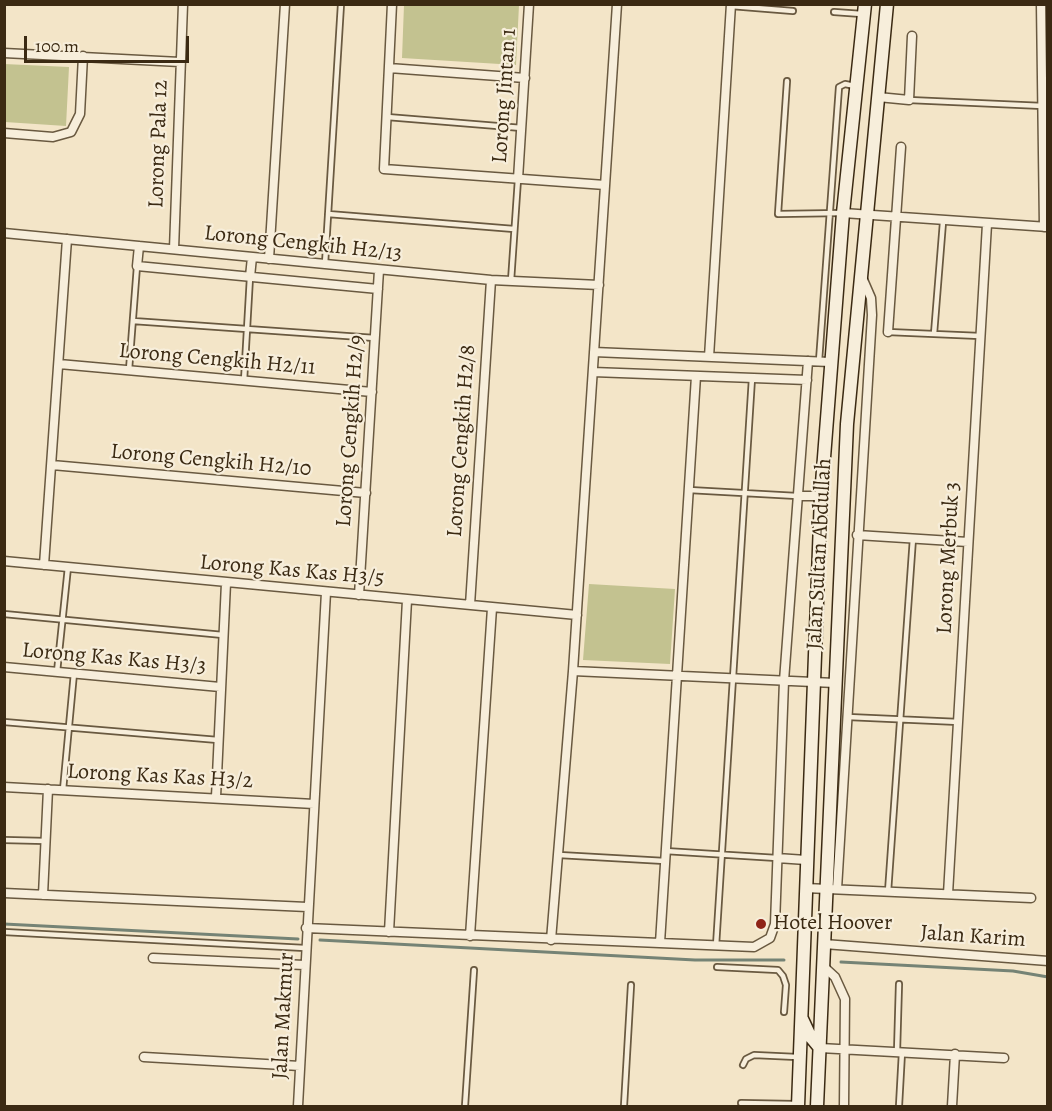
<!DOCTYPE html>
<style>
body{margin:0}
#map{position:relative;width:1052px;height:1111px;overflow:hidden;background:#f3e5c8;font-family:Alegreya,serif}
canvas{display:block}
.frame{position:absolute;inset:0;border:6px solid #3b2a13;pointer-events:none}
.scale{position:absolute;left:24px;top:36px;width:165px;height:27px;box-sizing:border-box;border:3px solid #3b2a13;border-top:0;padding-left:8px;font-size:18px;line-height:21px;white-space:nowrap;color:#3b2a13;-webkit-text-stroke:4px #f7eedb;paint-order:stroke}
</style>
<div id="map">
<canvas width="1052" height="1111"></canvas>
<div class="frame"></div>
<div class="scale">100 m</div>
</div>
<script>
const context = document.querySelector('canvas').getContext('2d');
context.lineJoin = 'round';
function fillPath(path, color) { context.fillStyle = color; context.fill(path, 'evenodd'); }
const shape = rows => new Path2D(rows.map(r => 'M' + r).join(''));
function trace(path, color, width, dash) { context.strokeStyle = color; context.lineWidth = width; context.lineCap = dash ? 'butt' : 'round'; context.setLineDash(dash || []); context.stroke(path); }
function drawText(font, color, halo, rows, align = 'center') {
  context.font = font + ' Alegreya,serif'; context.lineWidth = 4.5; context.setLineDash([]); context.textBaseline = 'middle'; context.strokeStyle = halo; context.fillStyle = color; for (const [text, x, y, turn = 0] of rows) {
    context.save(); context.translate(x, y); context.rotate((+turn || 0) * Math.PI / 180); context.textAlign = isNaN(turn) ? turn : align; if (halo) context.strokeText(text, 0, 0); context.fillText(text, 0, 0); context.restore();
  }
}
const green = shape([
 [404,5,519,5,516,65,402,58],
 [4,64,69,67,66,126,5,122],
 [589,584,675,589,670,664,583,660]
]);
const stream = shape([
 [4,924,298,939],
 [320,940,695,960,784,960],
 [841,962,1013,971,1048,977]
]);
const lane = shape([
 [731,6,793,11],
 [834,12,862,14],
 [787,81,778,214,841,213],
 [909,100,1043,106],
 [387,117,522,128],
 [328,214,514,229],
 [325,264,341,4],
 [511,281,518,179],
 [133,321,375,338],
 [888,332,980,336],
 [934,334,943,222],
 [819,361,839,87,845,84,855,86],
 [129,370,137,266],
 [244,381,250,277],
 [689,490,797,496],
 [4,614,223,635],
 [57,672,68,567],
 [848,717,959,722],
 [4,722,218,740],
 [63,790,74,673],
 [4,840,46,841],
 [665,851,777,858],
 [559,855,665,861],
 [888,892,913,538],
 [4,932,305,948],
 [716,946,752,378],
 [717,967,778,970,783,976,786,985,784,1012],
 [897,1052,899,984],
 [743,1065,746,1059,754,1055,797,1057],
 [741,1103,795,1104],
 [465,1106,474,970],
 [624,1106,631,985],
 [899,1106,902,1052]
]);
const street = shape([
 [392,4,384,169,605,185],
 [1041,4,1044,227],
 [4,53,180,62],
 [389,68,525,78],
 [878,97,909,100,912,36],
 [4,133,53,137,71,132,80,114,83,56],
 [518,179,529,4],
 [843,213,1048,227],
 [4,233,491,280,599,285],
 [139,246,137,266,378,289],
 [174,249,183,4],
 [269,259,285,4],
 [250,277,252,257],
 [888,332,901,147],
 [594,352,830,362],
 [709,357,731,4],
 [59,364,372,392],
 [593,372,807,380],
 [52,465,366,493],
 [798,496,821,496],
 [857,535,968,542],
 [4,561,577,615],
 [44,565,67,239],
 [359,595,379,270],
 [470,605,491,280],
 [4,667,220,687],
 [573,671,835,683],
 [4,787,314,804],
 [216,797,226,583],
 [777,858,806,860],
 [805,888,1031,898],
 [837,889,872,315,871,298,861,275],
 [4,893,307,907],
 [948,894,987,224],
 [43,895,48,789],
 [306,928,754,947,770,938,775,924,784,681,808,361],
 [389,932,407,600],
 [470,936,492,608],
 [551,940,573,671,617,4],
 [660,943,696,376],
 [824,944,1048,961],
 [153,958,304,965],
 [823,966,835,977,845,999,844,1106],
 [820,1048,1004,1058],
 [144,1057,300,1066],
 [298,1106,326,592],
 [952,1106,955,1054]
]);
const secondary = shape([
 [802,1019,810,1036,820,1048],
 [798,1106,821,496,843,213,865,4],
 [817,1106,847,424,887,4]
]);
const markers = [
 [761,924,6,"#8f2418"]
];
const streetNames = [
 ["Lorong Jintan 1",505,96,-86],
 ["Lorong Pala 12",159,144,-88],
 ["Lorong Cengkih H2/13",303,244,6],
 ["Lorong Cengkih H2/11",217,360,5],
 ["Lorong Cengkih H2/9",351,431,-86],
 ["Lorong Cengkih H2/8",462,441,-86],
 ["Lorong Cengkih H2/10",211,461,5],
 ["Jalan Sultan Abdullah",820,554,-87],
 ["Lorong Merbuk 3",949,558,-87],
 ["Lorong Kas Kas H3/5",292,571,5],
 ["Lorong Kas Kas H3/3",114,659,5],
 ["Lorong Kas Kas H3/2",160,777,3],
 ["Jalan Karim",973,937,4],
 ["Jalan Makmur",284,1016,-87]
];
const poiNames = [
 ["Hotel Hoover",773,924]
];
fillPath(green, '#c3c290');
trace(stream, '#758375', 3);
trace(lane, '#695940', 8);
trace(street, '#695940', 11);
trace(secondary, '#3b2a13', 15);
trace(lane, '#f7eedb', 4.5);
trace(street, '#f7eedb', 8);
trace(secondary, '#f7eedb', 12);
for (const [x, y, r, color] of markers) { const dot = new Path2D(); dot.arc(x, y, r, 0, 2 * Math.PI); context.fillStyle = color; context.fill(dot); trace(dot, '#f7eedb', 2); }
drawText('22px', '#3b2a13', '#f7eedb', streetNames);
drawText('22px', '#3b2a13', '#f7eedb', poiNames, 'left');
</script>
